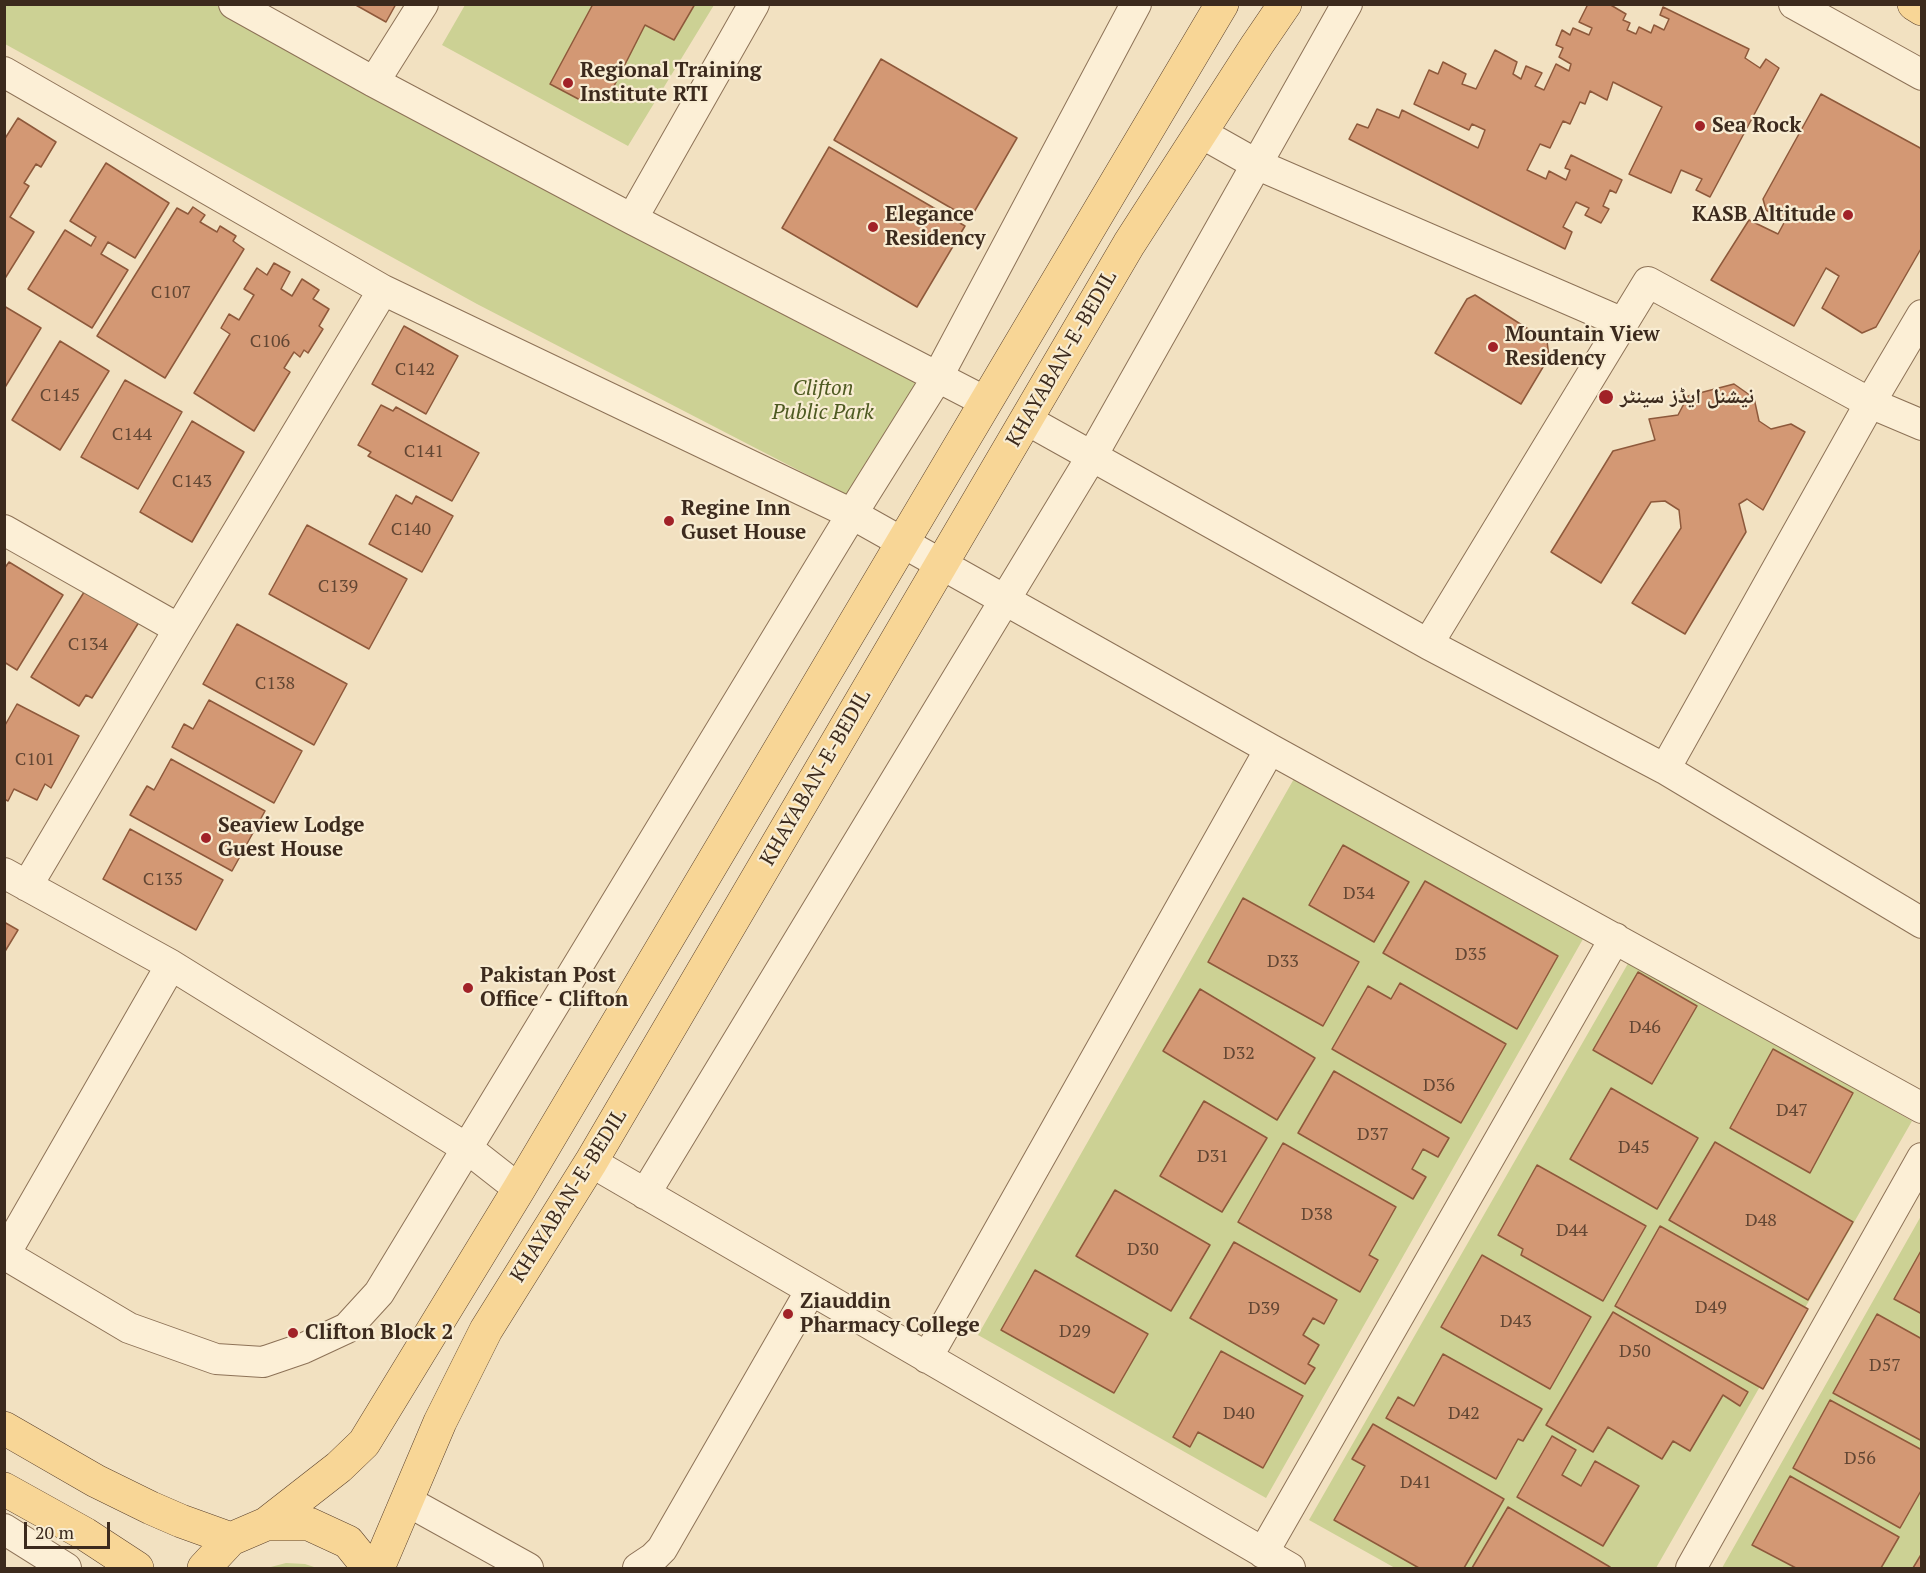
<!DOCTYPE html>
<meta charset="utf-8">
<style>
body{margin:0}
#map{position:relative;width:1926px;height:1573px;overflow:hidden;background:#f2e1c1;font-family:"PT Serif",serif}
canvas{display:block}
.frame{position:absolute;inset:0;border:6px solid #3c2a1d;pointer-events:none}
.scale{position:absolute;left:24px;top:1522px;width:86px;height:27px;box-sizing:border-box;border:3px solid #3c2a1d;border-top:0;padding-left:8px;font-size:18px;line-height:21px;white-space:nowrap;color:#3c2a1d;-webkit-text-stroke:4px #f8ecd2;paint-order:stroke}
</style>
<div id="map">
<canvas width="1926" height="1573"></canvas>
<div class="frame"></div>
<div class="scale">20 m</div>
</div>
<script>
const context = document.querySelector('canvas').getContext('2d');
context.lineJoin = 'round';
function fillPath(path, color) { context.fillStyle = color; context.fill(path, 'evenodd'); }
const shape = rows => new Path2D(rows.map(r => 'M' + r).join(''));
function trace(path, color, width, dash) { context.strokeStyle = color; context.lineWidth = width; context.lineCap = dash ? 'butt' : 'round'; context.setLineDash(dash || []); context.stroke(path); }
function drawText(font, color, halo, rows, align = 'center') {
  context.font = font + ' "PT Serif","Noto Naskh Arabic",serif'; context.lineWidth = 4.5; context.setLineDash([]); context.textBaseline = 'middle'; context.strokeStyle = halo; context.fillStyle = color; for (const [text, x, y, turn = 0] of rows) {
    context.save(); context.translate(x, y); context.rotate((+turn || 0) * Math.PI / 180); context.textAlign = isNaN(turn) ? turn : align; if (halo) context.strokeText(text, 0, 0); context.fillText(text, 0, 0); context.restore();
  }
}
const green = shape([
 [4,5,219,5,937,378,858,501,477,304,5,44],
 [465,5,714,5,628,146,442,45],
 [1295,777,1583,939,1266,1498,978,1335],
 [1630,960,1912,1121,1656,1568,1395,1568,1309,1520],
 [1921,1216,1921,1568,1722,1568],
 [286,1563,305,1564,317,1568,267,1568]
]);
const building = shape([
 [354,4,396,4,386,22,354,4],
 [593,4,695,4,674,40,645,25,610,94,584,102,550,84,593,4],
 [1588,4,1609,4,1626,14,1623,20,1630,23,1627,30,1636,34,1639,27,1651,33,1654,25,1664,30,1669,19,1660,15,1663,7,1749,49,1745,58,1760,68,1766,59,1779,68,1710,197,1696,190,1702,179,1681,170,1671,193,1629,174,1662,107,1613,82,1607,100,1590,91,1585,104,1580,102,1570,124,1563,121,1550,148,1540,144,1527,170,1546,179,1549,171,1566,180,1570,170,1565,168,1571,155,1622,180,1616,193,1610,190,1603,206,1609,209,1601,223,1585,215,1589,208,1576,202,1563,227,1572,232,1565,249,1349,139,1357,124,1368,128,1377,109,1399,118,1402,110,1478,148,1485,130,1472,124,1469,130,1414,104,1429,70,1438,74,1443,62,1466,74,1462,84,1476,89,1495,50,1517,62,1513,74,1521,79,1526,66,1542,73,1535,86,1544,90,1556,64,1569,71,1571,64,1559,57,1563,48,1556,45,1562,30,1570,35,1573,28,1589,35,1592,28,1579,22,1588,4],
 [881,59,1017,138,970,219,834,140,881,59],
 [1821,94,1922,149,1922,247,1876,327,1862,333,1822,308,1839,276,1826,268,1794,326,1711,280,1749,220,1778,234,1785,221,1766,210,1763,199,1821,94],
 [18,118,56,142,41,167,36,164,24,183,29,186,10,217,34,232,4,280,4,140,18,118],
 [829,147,965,226,917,307,782,228,829,147],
 [106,163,169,203,135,258,108,242,101,254,128,270,92,328,28,289,65,230,91,246,96,237,70,221,106,163],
 [193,207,205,215,200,222,217,232,220,226,236,236,233,241,244,249,165,378,97,336,177,208,188,214,193,207],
 [274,263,290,272,281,289,292,296,302,279,319,290,313,299,329,309,319,326,323,329,308,353,304,350,300,357,294,352,284,368,290,372,254,431,194,393,230,334,221,328,229,314,239,320,254,295,244,289,257,268,267,275,274,263],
 [1475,295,1547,341,1549,357,1521,404,1435,353,1467,299,1475,295],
 [4,306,41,328,4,389,4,306],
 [404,326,458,356,426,414,372,384,404,326],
 [60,341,109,371,60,450,12,420,60,341],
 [125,380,182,412,138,489,81,457,125,380],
 [1734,384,1754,398,1759,421,1771,429,1791,424,1805,432,1763,510,1747,499,1739,504,1746,532,1685,634,1632,603,1681,528,1679,510,1665,501,1651,502,1601,583,1551,552,1613,451,1655,440,1649,419,1678,415,1688,396,1734,384],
 [381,405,393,411,396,407,479,453,452,501,368,456,371,452,358,445,381,405],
 [192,421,244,452,192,542,140,512,192,421],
 [396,495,412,504,416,496,453,516,422,572,369,544,396,495],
 [307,525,407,579,369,649,269,594,307,525],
 [9,562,63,595,17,670,4,662,4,569,9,562],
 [91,581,144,614,92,698,86,695,79,706,31,677,91,581],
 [237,624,347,684,314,745,203,684,237,624],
 [209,700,302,751,274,803,172,747,184,724,193,729,209,700],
 [17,704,79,736,51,788,45,784,37,800,14,789,8,801,4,799,4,727,17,704],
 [171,759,265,811,232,871,130,815,147,786,154,790,171,759],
 [130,829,223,880,196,930,103,879,130,829],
 [1343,845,1409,882,1374,942,1309,905,1343,845],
 [1425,881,1558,956,1517,1029,1383,953,1425,881],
 [1243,898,1359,962,1323,1026,1208,962,1243,898],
 [4,922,18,930,4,953,4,922],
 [1638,972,1697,1006,1652,1084,1593,1050,1638,972],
 [1400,983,1506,1044,1461,1123,1332,1049,1368,986,1391,999,1400,983],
 [1200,989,1315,1058,1277,1120,1163,1051,1200,989],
 [1773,1049,1853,1093,1810,1173,1730,1128,1773,1049],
 [1334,1071,1449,1138,1438,1157,1423,1149,1412,1169,1426,1177,1413,1199,1298,1133,1334,1071],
 [1611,1088,1698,1138,1657,1209,1570,1159,1611,1088],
 [1204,1101,1267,1138,1222,1212,1160,1176,1204,1101],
 [1715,1142,1853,1222,1808,1300,1669,1220,1715,1142],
 [1283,1143,1396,1207,1369,1255,1378,1260,1360,1292,1238,1222,1283,1143],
 [1537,1165,1646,1226,1603,1301,1521,1255,1523,1249,1498,1235,1537,1165],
 [1115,1190,1210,1245,1171,1311,1076,1256,1115,1190],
 [1660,1226,1808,1309,1763,1389,1615,1306,1660,1226],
 [1234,1242,1337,1300,1324,1324,1313,1318,1303,1335,1319,1345,1308,1364,1315,1368,1305,1384,1190,1318,1234,1242],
 [1922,1249,1922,1314,1894,1299,1922,1249],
 [1482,1255,1591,1317,1550,1389,1441,1327,1482,1255],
 [1035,1270,1148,1334,1114,1393,1001,1330,1035,1270],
 [1613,1312,1748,1392,1740,1406,1723,1395,1690,1451,1673,1441,1662,1459,1608,1427,1593,1452,1546,1425,1613,1312],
 [1877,1314,1922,1339,1922,1441,1833,1393,1877,1314],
 [1221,1351,1303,1396,1263,1468,1198,1432,1190,1447,1173,1437,1221,1351],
 [1443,1354,1542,1409,1523,1441,1518,1439,1496,1479,1386,1418,1398,1397,1414,1406,1443,1354],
 [1830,1400,1922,1450,1922,1489,1900,1528,1793,1468,1830,1400],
 [1373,1424,1504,1499,1464,1568,1419,1568,1334,1520,1365,1466,1352,1459,1373,1424],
 [1552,1436,1576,1450,1562,1475,1581,1486,1595,1461,1639,1486,1603,1546,1517,1497,1552,1436],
 [1790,1476,1899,1537,1881,1568,1796,1568,1752,1545,1790,1476],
 [1508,1507,1610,1567,1610,1568,1472,1568,1508,1507],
 [1922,1553,1922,1568,1913,1568,1922,1553]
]);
const minor = shape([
 [234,4,374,82,632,219,986,402],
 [1794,4,1922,75],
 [4,72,383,290,852,514,1270,749,1922,1108],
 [374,82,423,4],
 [1201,133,1256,164,1623,323,1648,282,1870,403,1922,425],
 [632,219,754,4],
 [1027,420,1428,644,1665,769,1922,923],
 [4,530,179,629],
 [1428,644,1623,323],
 [1665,769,1870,403,1922,315],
 [4,873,171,965,468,1149,519,1189],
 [27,886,179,629,383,290],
 [591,1162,1290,1568],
 [645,1194,1092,456,1347,4],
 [4,1254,129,1328,216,1359,263,1362,304,1348,347,1328,379,1293,852,514,937,378,1136,4],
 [5,1254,171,965],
 [927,1358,1270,749],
 [407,1501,528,1568],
 [4,1529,66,1568],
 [1263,1553,1615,938],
 [638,1568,653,1558,662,1549,811,1290],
 [1691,1568,1922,1158]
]);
const major = shape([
 [1914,4,1922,9],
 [4,1428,96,1481,151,1508,181,1521,231,1539],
 [4,1489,85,1534,137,1568],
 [266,1524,339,1467,364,1443,519,1189,1222,4],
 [204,1568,231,1539,266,1524,309,1524,348,1542,369,1568],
 [378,1568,440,1422,486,1330,591,1162,1129,244,1257,45,1285,4]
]);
const markers = [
 [568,83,6,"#a12228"],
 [1700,126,6,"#a12228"],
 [1848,215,6,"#a12228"],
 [873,227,6,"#a12228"],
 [1493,347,6,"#a12228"],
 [1606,397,8,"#a12228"],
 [669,521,6,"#a12228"],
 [206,838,6,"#a12228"],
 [468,988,6,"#a12228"],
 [788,1314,6,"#a12228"],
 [293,1333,6,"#a12228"]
];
const numberNames = [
 ["C107",171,293],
 ["C106",270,342],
 ["C142",415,370],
 ["C145",60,396],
 ["C144",132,435],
 ["C141",424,452],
 ["C143",192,482],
 ["C140",411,530],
 ["C139",338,587],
 ["C134",88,645],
 ["C138",275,684],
 ["C101",35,760],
 ["C135",163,880],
 ["D34",1359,894],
 ["D35",1471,955],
 ["D33",1283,962],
 ["D46",1645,1028],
 ["D32",1239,1054],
 ["D36",1439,1086],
 ["D47",1792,1111],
 ["D37",1373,1135],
 ["D45",1634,1148],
 ["D31",1213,1157],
 ["D38",1317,1215],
 ["D48",1761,1221],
 ["D44",1572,1231],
 ["D30",1143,1250],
 ["D49",1711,1308],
 ["D39",1264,1309],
 ["D43",1516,1322],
 ["D29",1075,1332],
 ["D50",1635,1352],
 ["D57",1885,1366],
 ["D40",1239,1414],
 ["D42",1464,1414],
 ["D56",1860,1459],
 ["D41",1416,1483]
];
const poiNames = [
 ["Regional Training",580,71],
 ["Institute RTI",580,95],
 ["Sea Rock",1712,126],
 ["Elegance",885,215],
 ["Residency",885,239],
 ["KASB Altitude",1836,215,"right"],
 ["Mountain View",1505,335],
 ["Residency",1505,359],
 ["نیشنل ایڈز سینٹر",1620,397],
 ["Regine Inn",681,509],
 ["Guset House",681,533],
 ["Seaview Lodge",218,826],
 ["Guest House",218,850],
 ["Pakistan Post",480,976],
 ["Office - Clifton",480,1000],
 ["Ziauddin",800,1302],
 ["Pharmacy College",800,1326],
 ["Clifton Block 2",305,1333]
];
const streetNames = [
 ["KHAYABAN-E-BEDIL",1062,359,-60],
 ["KHAYABAN-E-BEDIL",816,778,-60],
 ["KHAYABAN-E-BEDIL",569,1196,-58]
];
const parkNames = [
 ["Clifton",823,389],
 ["Public Park",823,413]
];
fillPath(green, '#ccd194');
fillPath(building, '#d39874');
trace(building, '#8e593b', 1.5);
trace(minor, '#8d7257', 32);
trace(major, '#5a402c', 34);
trace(minor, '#fcefd6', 30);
trace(major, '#f8d696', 33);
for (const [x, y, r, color] of markers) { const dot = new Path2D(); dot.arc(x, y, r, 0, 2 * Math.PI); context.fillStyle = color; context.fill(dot); trace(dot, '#f8ecd2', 2); }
drawText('18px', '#624633', null, numberNames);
drawText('bold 21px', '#3c2a1d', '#f8ecd2', poiNames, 'left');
drawText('21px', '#3c2a1d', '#f8ecd2', streetNames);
drawText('italic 21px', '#4e5a21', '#f8ecd2', parkNames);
</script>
